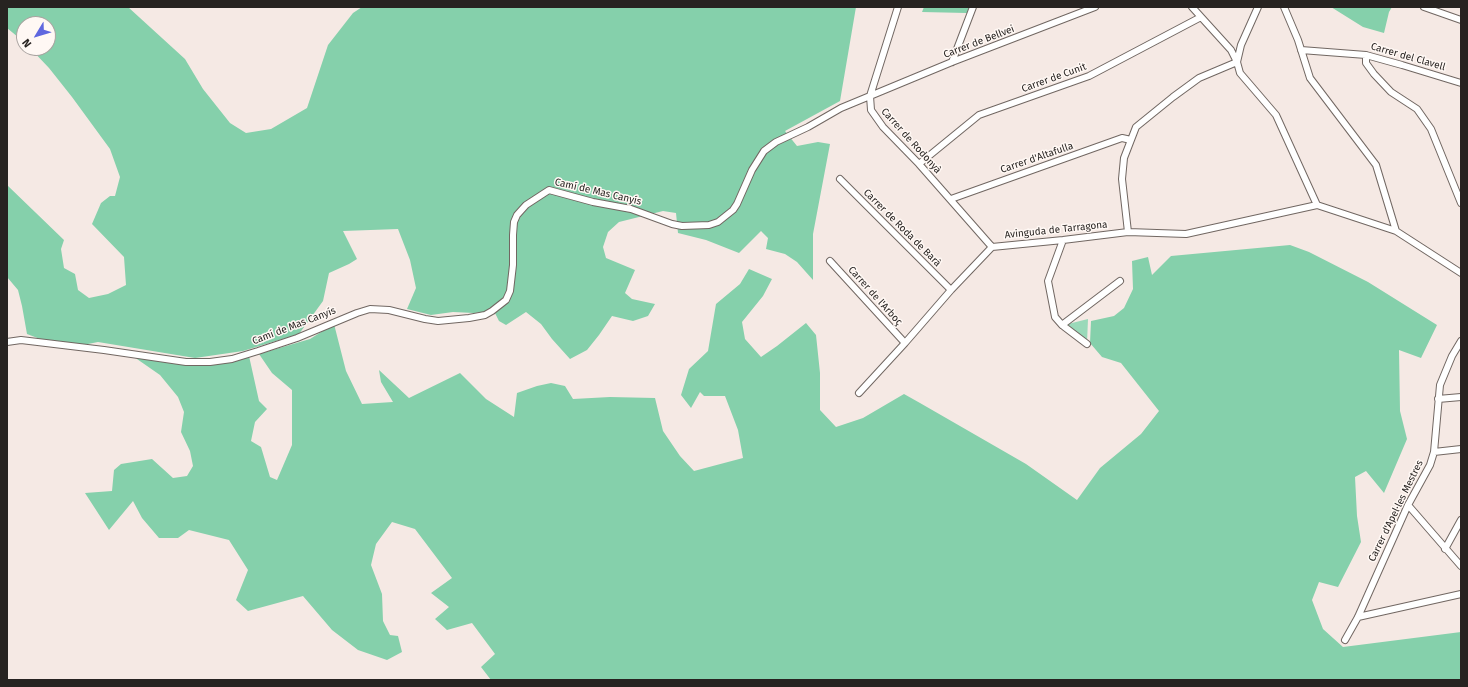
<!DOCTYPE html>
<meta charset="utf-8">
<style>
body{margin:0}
#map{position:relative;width:1468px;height:687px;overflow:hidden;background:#f5e9e4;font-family:"Fira Sans",sans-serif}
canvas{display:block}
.frame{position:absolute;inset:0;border:8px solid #272321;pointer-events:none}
.north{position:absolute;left:16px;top:16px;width:40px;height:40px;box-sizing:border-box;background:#fff8f4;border:1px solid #a9a3a0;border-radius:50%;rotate:232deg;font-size:11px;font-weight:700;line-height:16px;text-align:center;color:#272321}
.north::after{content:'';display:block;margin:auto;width:14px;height:18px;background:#5f67df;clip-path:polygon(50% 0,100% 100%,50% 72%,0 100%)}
</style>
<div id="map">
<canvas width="1468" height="687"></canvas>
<div class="frame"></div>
<div class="north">N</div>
</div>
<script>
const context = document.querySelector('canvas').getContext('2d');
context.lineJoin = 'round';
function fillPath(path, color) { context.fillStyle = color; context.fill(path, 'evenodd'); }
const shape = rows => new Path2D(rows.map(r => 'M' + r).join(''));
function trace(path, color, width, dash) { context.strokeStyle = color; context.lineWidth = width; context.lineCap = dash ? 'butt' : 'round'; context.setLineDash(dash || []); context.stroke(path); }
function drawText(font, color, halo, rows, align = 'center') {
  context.font = font + ' "Fira Sans",sans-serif'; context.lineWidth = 3; context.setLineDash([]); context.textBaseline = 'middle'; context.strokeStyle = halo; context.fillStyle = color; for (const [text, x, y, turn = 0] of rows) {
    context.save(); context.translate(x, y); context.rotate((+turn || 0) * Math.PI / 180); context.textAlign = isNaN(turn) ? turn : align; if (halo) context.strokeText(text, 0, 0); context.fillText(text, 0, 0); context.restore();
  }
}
const green = shape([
 [1088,319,1087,343,1064,325]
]);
const forest = shape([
 [7,7,128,7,185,59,203,89,230,123,246,133,271,129,307,108,328,45,353,13,362,7,856,7,840,101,785,131,797,146,818,142,830,144,813,234,813,280,797,262,785,254,766,249,768,238,761,231,739,253,706,240,678,233,676,213,663,211,619,222,608,232,603,247,606,258,635,270,625,293,632,299,655,304,648,316,633,321,612,316,599,335,587,350,570,359,552,339,541,324,526,312,506,325,499,321,494,311,474,313,453,312,431,315,407,309,416,288,410,260,398,229,343,231,357,259,349,264,329,273,323,301,299,334,243,351,195,358,98,342,83,345,48,342,27,334,22,306,18,290,7,277,7,185,64,240,61,249,64,268,75,274,78,290,89,298,108,294,126,285,124,257,92,224,101,203,110,196,115,196,120,177,110,149,72,97,49,68,30,48,48,48,48,24,24,24,24,42,7,28],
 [924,7,969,7,967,13,922,12],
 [1331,7,1392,7,1389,12,1384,33,1363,27],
 [1290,245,1309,252,1368,282,1437,325,1421,358,1399,350,1400,411,1407,439,1384,493,1366,471,1355,477,1357,516,1361,542,1338,587,1319,582,1312,600,1323,629,1343,647,1461,632,1461,680,491,680,481,667,495,654,472,623,447,630,435,619,449,607,431,593,452,578,415,529,392,522,376,544,371,565,382,594,383,621,390,635,398,636,402,652,387,660,358,650,332,630,303,596,248,611,236,600,248,570,229,540,189,530,178,538,159,538,142,518,133,501,109,530,85,493,112,491,114,470,121,464,152,459,173,478,187,476,193,466,190,451,181,432,184,412,178,397,160,375,124,350,197,364,249,356,259,401,267,409,255,422,251,441,261,447,270,477,277,480,292,445,292,390,272,373,259,354,310,339,334,324,346,371,362,404,393,402,381,382,379,370,409,398,460,373,486,399,514,417,517,393,537,386,551,383,565,386,573,399,610,397,655,398,663,431,680,456,694,471,743,458,738,430,725,396,704,396,700,392,691,408,681,395,689,369,708,351,716,304,740,284,749,269,772,279,763,296,742,322,745,339,761,357,777,346,806,323,816,335,820,373,820,410,836,427,863,418,904,394,920,403,1026,464,1077,500,1100,468,1141,434,1159,411,1121,363,1102,357,1090,343,1091,321,1114,316,1124,308,1133,289,1132,261,1148,257,1152,275,1171,256]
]);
const street = shape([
 [898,7,870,96,871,110,883,127,919,164,992,247],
 [1258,7,1241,45,1237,62,1240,73,1276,115,1317,205],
 [1284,7,1298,40,1310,78,1376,165,1396,231],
 [1424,7,1461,20],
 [1301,50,1366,55,1402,65,1461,83],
 [1366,55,1366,63,1374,74,1391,92,1417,109,1431,129,1461,203],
 [952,62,973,7],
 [919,164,979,115,1089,76,1201,17],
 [840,179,951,290],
 [951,199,1122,138,1131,140],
 [1317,205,1396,231,1461,273],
 [1128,232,1122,179,1124,158,1136,127,1173,97,1199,78,1237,62,1231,50,1192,7],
 [1063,240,1048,281,1055,317,1062,325,1120,281],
 [830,261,905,343],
 [1062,325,1087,344],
 [7,342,21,340,104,350,186,362,210,362,232,359,258,351,297,338,357,313,370,309,389,310,425,319,438,321,469,318,485,315,492,311,506,300,510,291,513,265,513,235,514,222,517,215,526,205,549,190,593,202,631,209,672,224,682,226,709,225,718,222,733,210,737,204,752,170,764,151,776,142,808,127,841,108,952,62,1095,7],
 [859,393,905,343,951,290,992,247,1063,240,1128,232,1186,234,1317,205],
 [1438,399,1461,397],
 [1434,452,1461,449],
 [1408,505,1461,566],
 [1445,549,1461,520],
 [1358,617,1461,594],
 [1345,640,1358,617,1408,505,1430,465,1434,452,1440,385,1452,356,1461,341]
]);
const streetNames = [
 ["Carrer de Bellvei",979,42,-21],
 ["Carrer del Clavell",1408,57,16],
 ["Carrer de Cunit",1054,78,-20],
 ["Carrer de Rodonyà",911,141,48],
 ["Carrer d'Altafulla",1037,158,-19],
 ["Camí de Mas Canyís",598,192,13],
 ["Carrer de Roda de Barà",902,228,45],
 ["Avinguda de Tarragona",1056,230,-6],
 ["Carrer de l'Arboç",875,296,48],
 ["Camí de Mas Canyís",294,326,-21],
 ["Carrer d'Apel·les Mestres",1396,511,-64]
];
fillPath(green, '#9ad9b9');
fillPath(forest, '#85d0ab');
trace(street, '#716762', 8);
trace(street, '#fff', 6);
drawText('10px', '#272321', '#fff8f4', streetNames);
</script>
